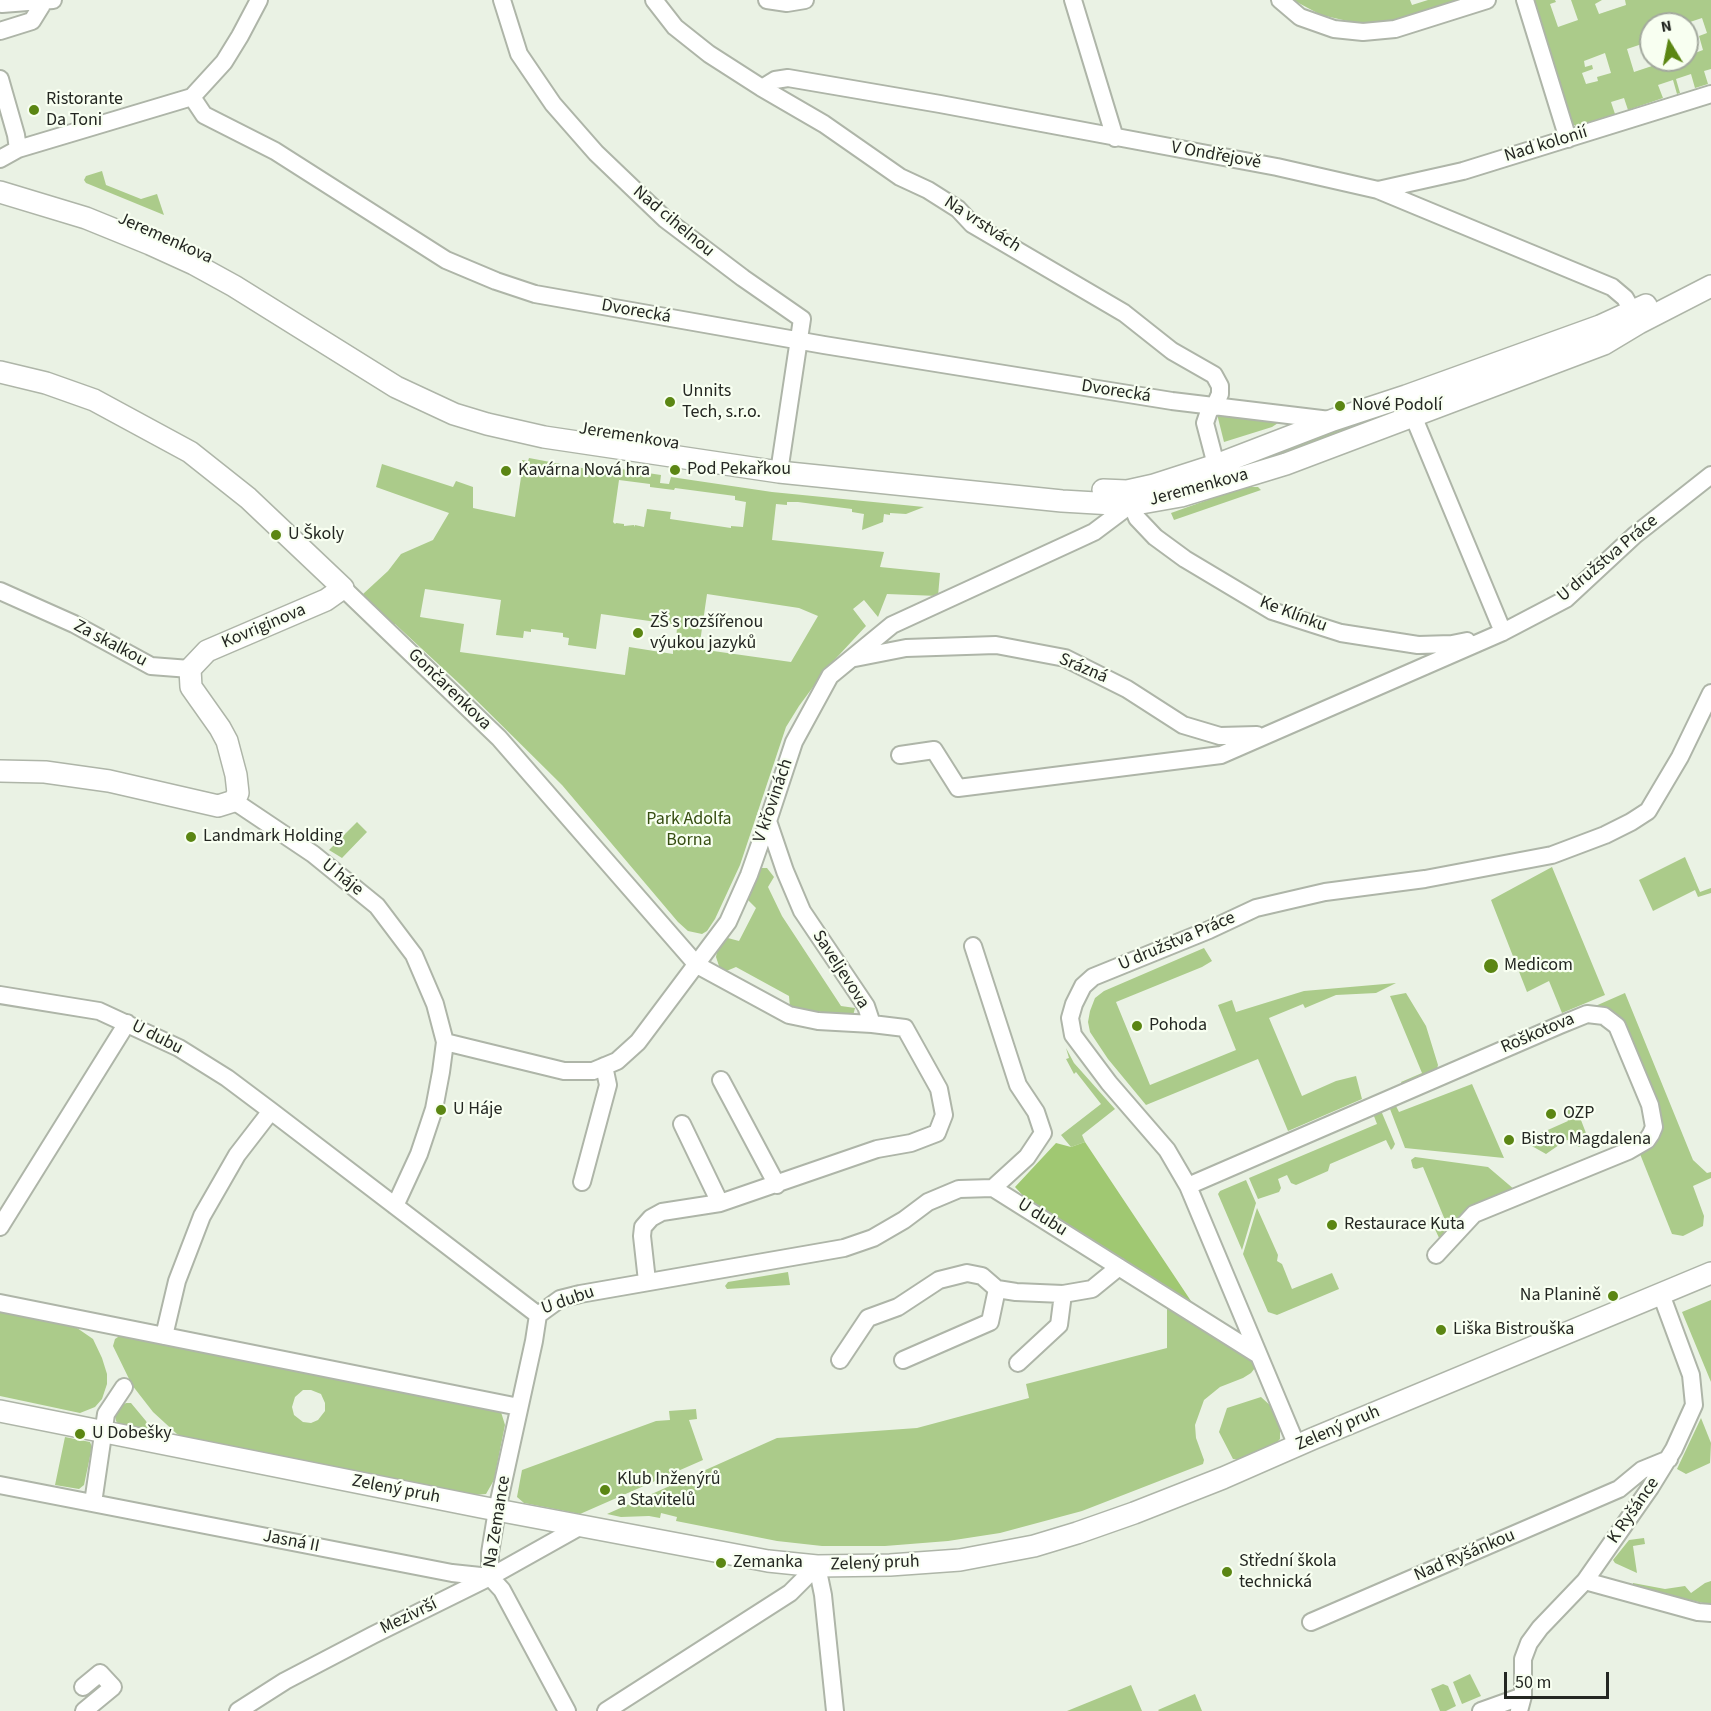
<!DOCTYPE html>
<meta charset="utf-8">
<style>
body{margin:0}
#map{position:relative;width:1711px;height:1711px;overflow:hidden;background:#eaf2e4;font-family:"Source Sans 3",sans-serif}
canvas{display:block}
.north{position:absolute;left:1639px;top:12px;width:60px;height:60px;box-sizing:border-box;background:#f8fff1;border:2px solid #a3a99e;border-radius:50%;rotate:350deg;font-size:16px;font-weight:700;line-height:24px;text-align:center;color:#242722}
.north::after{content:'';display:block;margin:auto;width:21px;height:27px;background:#5b8613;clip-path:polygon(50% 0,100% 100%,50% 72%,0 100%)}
.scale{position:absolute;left:1504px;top:1672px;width:105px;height:27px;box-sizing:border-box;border:3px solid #242722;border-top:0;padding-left:8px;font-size:18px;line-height:21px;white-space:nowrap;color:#242722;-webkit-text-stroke:4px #f8fff1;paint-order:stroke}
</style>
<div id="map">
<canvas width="1711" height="1711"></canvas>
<div class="north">N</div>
<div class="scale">50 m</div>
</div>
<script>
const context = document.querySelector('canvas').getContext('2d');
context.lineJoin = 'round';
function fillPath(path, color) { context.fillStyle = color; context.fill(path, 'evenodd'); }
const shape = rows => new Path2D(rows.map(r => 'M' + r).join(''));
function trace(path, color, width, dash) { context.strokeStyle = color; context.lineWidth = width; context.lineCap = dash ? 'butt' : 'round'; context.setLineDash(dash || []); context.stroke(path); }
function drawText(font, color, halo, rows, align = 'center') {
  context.font = font + ' "Source Sans 3",sans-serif'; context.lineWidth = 4.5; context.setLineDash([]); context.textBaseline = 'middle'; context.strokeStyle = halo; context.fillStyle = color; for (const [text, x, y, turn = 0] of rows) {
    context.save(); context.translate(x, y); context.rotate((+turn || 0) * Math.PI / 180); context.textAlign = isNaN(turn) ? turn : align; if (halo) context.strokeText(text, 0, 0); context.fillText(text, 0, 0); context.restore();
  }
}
const green = shape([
 [1293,0,1410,0,1412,5,1428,0,1461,0,1398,20,1365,25,1321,15],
 [1534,0,1555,0,1556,2,1550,4,1558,27,1578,20,1571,0,1602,0,1595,4,1599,14,1626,5,1625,0,1711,0,1711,69,1704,71,1708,84,1695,88,1691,74,1676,79,1680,93,1677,94,1673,80,1658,85,1663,98,1628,110,1624,98,1611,102,1615,114,1576,126,1572,124],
 [1702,18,1707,33,1699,36,1703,50,1687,56,1687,60,1664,60,1664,62,1634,72,1627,49,1651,41,1651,24,1684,24],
 [1605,53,1611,73,1597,77,1598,81,1586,84,1582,73,1593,69,1592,65,1585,67,1584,61],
 [102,171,106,185,141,199,157,194,164,215,86,183,84,180,86,176],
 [1392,409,1394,413,1246,470,1237,463],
 [1217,414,1281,421,1272,427,1224,442],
 [529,458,619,475,621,469,661,475,660,483,669,484,671,477,772,492,924,507,906,514,890,513,890,515,884,514,883,522,862,530,864,514,852,512,852,509,798,502,787,502,787,505,776,504,772,540,884,552,880,567,940,573,938,596,887,594,878,617,864,600,853,609,866,626,827,668,799,706,786,727,740,865,715,919,707,931,702,934,688,931,678,922,562,785,462,686,395,624,393,626,363,594,388,571,401,554,433,540,449,513,376,487,382,464,453,487,456,481,473,487,473,508,515,517,523,464,522,460,528,461],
 [619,480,650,484,650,487,674,490,675,488,735,496,735,500,746,502,743,527,731,526,731,528,670,519,671,512,647,509,644,527,635,525,634,527,634,525,624,526,624,524,616,523,615,524,613,522],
 [425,589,501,600,496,635,523,638,524,631,531,632,531,629,563,633,563,637,569,638,568,645,596,649,601,614,677,625,676,649,673,650,673,654,629,647,625,675,460,652,464,624,420,617],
 [707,594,799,608,818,616,791,662,699,649],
 [1244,487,1258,487,1261,490,1174,520,1171,513],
 [357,822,367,832,342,858,329,850],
 [1685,857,1700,892,1711,888,1711,893,1698,897,1695,890,1653,911,1639,880],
 [1552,867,1605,995,1562,1013,1549,981,1527,992,1491,900],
 [761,868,767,868,774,877,768,887,782,916,841,1006,855,1008,853,1016,790,1008,789,996,736,967,724,972,720,969,716,957,718,945,724,937,739,941,756,908,745,897,754,873],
 [1204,948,1212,961,1202,967,1116,1002,1150,1085,1236,1050,1218,1005,1232,1000,1236,1012,1304,991,1396,983,1376,993,1336,995,1305,1008,1303,1004,1269,1018,1302,1096,1336,1081,1356,1076,1362,1099,1288,1131,1258,1059,1146,1105,1108,1059,1090,1032,1088,1022,1090,1011,1095,998,1104,991],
 [1406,993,1426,1026,1438,1065,1436,1073,1403,1086,1401,1082,1422,1073,1390,996],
 [1625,993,1693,1160,1707,1173,1711,1172,1711,1178,1693,1186,1704,1216,1703,1226,1683,1236,1672,1234,1640,1154,1660,1131,1662,1122,1660,1113,1622,1022,1584,1011],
 [1066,1048,1074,1063,1115,1109,1082,1135,1085,1142,1071,1147,1061,1135,1101,1104,1076,1072,1074,1074,1066,1059,1069,1058],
 [1472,1084,1504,1158,1405,1148,1390,1109,1394,1102,1399,1112],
 [1576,1107,1589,1141,1579,1147,1569,1140,1559,1141,1559,1145,1546,1154,1523,1141,1568,1121,1564,1112],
 [1372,1111,1382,1113,1395,1144,1393,1148,1391,1150,1386,1140,1330,1164,1328,1171,1296,1185,1291,1183,1287,1175,1278,1179,1281,1188,1279,1192,1258,1199,1249,1178,1377,1124],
 [1415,1157,1488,1167,1515,1190,1462,1213,1444,1243,1440,1240,1434,1227,1445,1220,1423,1167,1416,1169,1413,1168,1411,1160],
 [1246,1180,1256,1203,1242,1250,1218,1194,1220,1191],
 [1257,1208,1278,1255,1277,1261,1282,1264,1292,1289,1332,1273,1339,1289,1277,1315,1268,1312,1243,1254],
 [788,1272,790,1285,727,1289,725,1286,728,1282],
 [1711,1300,1711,1382,1682,1312],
 [1167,1301,1235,1341,1256,1363,1255,1368,1251,1373,1243,1378,1220,1387,1204,1400,1195,1425,1196,1438,1204,1460,1203,1464,1082,1511,1000,1533,948,1541,885,1546,822,1546,777,1541,676,1521,677,1517,661,1513,660,1518,649,1516,621,1517,607,1514,777,1438,917,1428,1029,1398,1026,1384,1167,1348],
 [0,1312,77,1328,93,1339,102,1358,107,1374,107,1384,102,1399,95,1407,80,1413,0,1396],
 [121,1335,501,1412,505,1425,494,1480,486,1494,474,1495,191,1441,177,1434,153,1412,132,1385,113,1346,115,1339],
 [303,1390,311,1390,321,1394,325,1403,325,1411,318,1420,311,1423,303,1422,294,1415,292,1407,295,1397],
 [1261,1397,1273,1408,1280,1426,1280,1439,1273,1447,1244,1460,1233,1459,1219,1432,1227,1408],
 [126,1403,131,1403,146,1421,149,1427,148,1430,119,1425,116,1421,115,1416,121,1406],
 [696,1409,697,1419,689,1420,703,1460,580,1514,524,1503,517,1497,522,1470,656,1421,670,1420,669,1411],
 [1701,1418,1711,1443,1710,1463,1686,1474,1677,1469],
 [65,1437,90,1442,92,1447,84,1485,79,1489,55,1485],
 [1644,1538,1645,1544,1633,1546,1637,1573,1615,1563,1613,1560,1629,1540],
 [1711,1581,1711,1605,1633,1586,1633,1583,1665,1589,1685,1586,1691,1593,1705,1583],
 [1470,1674,1481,1696,1462,1704,1453,1682],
 [1443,1684,1448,1686,1456,1706,1446,1711,1440,1711,1431,1689],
 [1131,1685,1142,1711,1067,1711],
 [1195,1694,1202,1711,1159,1711,1158,1710]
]);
const forest = shape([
 [1085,1142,1197,1310,1029,1202,1015,1187,1056,1143,1071,1147]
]);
const minor = shape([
 [502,0,519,54,553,104,596,153,665,219,743,278,802,319,779,472],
 [654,0,675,27,709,54,762,88,824,124,900,177,928,190,958,209,972,224,1124,313,1172,351,1214,375,1220,386,1220,394,1215,405,1209,411,1205,423,1216,465,1222,472],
 [767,0,787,3,805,0],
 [1073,0,1115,138],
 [1280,0,1300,17,1334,29,1363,32,1395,29,1487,0],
 [1525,0,1568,139],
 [2,4,53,0],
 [0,31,32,21,45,0],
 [0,79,16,135,18,149],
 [762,88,775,80,788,78,940,104,1277,167,1378,190,1612,287,1625,298,1638,321],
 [192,97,204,115,275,151,446,260,496,281,535,294,824,345,1172,401,1330,420],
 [0,159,18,149,192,97,224,62,240,36,259,0],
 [1378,190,1463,171,1711,94],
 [1409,406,1503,632],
 [1128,496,1137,518,1155,537,1185,559,1272,611,1341,633,1418,645,1452,644,1467,641],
 [343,588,499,738,697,965,789,1015,818,1021,872,1024],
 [0,591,74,624,151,666,190,669],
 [855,658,906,648,996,645,1065,658,1127,689,1183,725,1220,736,1257,735],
 [900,755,934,750,958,788,1221,755,1503,632,1566,599,1635,535,1711,475],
 [234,801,313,854,377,906,414,955,435,1004,445,1042,441,1072,434,1109,419,1154,395,1206],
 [973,946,1018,1085,1036,1112,1043,1133,1027,1157,993,1188],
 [0,995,99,1011,179,1048,227,1078,271,1111,538,1315],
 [445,1042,564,1071,593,1071,617,1061,638,1042,728,922,749,875,768,821,794,742,830,676,892,625,1079,539,1094,532,1130,505],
 [721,1080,777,1185],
 [682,1124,720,1203],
 [582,1182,608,1085,604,1066],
 [1188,1186,1560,1025,1587,1014,1604,1016,1617,1026,1650,1105,1654,1127,1651,1134,1647,1140,1628,1151,1474,1214,1436,1255],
 [0,1227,127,1023],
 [647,1281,642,1236,643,1227,651,1218,662,1212,720,1203,877,1149,911,1143,937,1133,944,1115,939,1089,905,1028,872,1024,866,1006,802,911,785,871,768,821],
 [0,1303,519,1407],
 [538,1315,560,1299,580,1294,844,1248,873,1238,904,1220,928,1202,959,1189,993,1188,1257,1354],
 [538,1315,534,1341,497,1510,490,1553,490,1577,502,1590,567,1711],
 [164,1336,177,1281,202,1216,237,1155,271,1111],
 [840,1360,868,1318,898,1307,939,1280,967,1273,982,1276,997,1289,1016,1292,1063,1294,1092,1289,1119,1267],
 [903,1360,990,1322,997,1289],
 [1018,1363,1059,1325,1063,1294],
 [1297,1446,1188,1186,1167,1150,1109,1083,1073,1035,1070,1018,1074,1004,1083,986,1093,977,1209,930,1256,908,1325,892,1425,879,1552,855,1605,835,1631,822,1648,811,1680,757,1711,693],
 [0,1485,452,1573,490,1577],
 [93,1503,106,1414,124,1387],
 [817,1566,823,1595,835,1711],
 [1585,1581,1698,1612,1711,1613],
 [1311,1622,1619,1489,1642,1470,1669,1459],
 [83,1687,100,1673,113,1687,84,1711],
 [238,1711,285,1681,373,1635,490,1577,581,1526],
 [606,1711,790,1593,817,1566],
 [1481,1711,1523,1696],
 [1519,1711,1523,1696,1523,1659,1529,1643,1540,1628,1585,1581,1650,1488,1674,1449,1694,1405,1691,1375,1661,1294]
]);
const tertiary = shape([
 [0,192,86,218,150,244,194,264,234,286,396,387,454,414,487,424,544,437,779,472,1062,501,1130,505,1181,496,1286,464,1604,344,1639,323,1711,286],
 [0,372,46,383,94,400,190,452,248,498,343,588,326,600,207,651,190,669,191,687,220,728,227,741,236,775,238,793,234,801,218,806,109,781,45,772,0,771],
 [1103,490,1127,491,1154,485,1216,465,1333,420,1406,396,1600,326,1646,305],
 [0,1411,481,1507,768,1561,817,1566,890,1565,960,1560,1034,1546,1077,1533,1134,1513,1223,1478,1312,1439,1711,1273]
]);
const markers = [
 [34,110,6,"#5b8613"],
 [670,402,6,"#5b8613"],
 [1340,406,6,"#5b8613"],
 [675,470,6,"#5b8613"],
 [506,471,6,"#5b8613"],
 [276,535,6,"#5b8613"],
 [638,633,6,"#5b8613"],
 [191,837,6,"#5b8613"],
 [1491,966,8,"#5b8613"],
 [1137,1026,6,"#5b8613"],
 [441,1110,6,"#5b8613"],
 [1551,1114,6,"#5b8613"],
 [1509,1140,6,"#5b8613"],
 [1332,1225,6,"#5b8613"],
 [1613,1296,6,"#5b8613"],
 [1441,1330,6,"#5b8613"],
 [80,1434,6,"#5b8613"],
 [605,1490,6,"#5b8613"],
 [721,1563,6,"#5b8613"],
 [1227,1572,6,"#5b8613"]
];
const poiNames = [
 ["Ristorante",46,100],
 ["Da Toni",46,121],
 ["Unnits",682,392],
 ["Tech, s.r.o.",682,413],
 ["Nové Podolí",1352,406],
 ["Pod Pekařkou",687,470],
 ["Kavárna Nová hra",518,471],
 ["U Školy",288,535],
 ["ZŠ s rozšířenou",650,623],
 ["výukou jazyků",650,644],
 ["Landmark Holding",203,837],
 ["Medicom",1504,966],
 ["Pohoda",1149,1026],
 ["U Háje",453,1110],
 ["OZP",1563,1114],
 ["Bistro Magdalena",1521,1140],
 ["Restaurace Kuta",1344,1225],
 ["Na Planině",1601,1296,"right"],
 ["Liška Bistrouška",1453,1330],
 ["U Dobešky",92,1434],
 ["Klub Inženýrů",617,1480],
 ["a Stavitelů",617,1501],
 ["Střední škola",1239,1562],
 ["technická",1239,1583],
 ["Zemanka",733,1563]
];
const streetNames = [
 ["Nad kolonií",1546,145,-17],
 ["V Ondřejově",1216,156,10],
 ["Nad cihelnou",673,222,40],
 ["Na vrstvách",982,225,33],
 ["Jeremenkova",165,239,24],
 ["Dvorecká",636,312,10],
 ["Dvorecká",1116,392,9],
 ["Jeremenkova",629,437,9],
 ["Jeremenkova",1199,488,-15],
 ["U družstva Práce",1608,559,-40],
 ["Ke Klínku",1293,615,21],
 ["Kovriginova",264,627,-23],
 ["Za skalkou",110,644,28],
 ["Srázná",1083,669,23],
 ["Gončarenkova",449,690,44],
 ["V křovinách",774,801,-71],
 ["U háje",342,878,39],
 ["U družstva Práce",1177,942,-23],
 ["Saveljevova",840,970,57],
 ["Roškotova",1538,1034,-23],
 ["U dubu",157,1038,27],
 ["U dubu",1042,1218,32],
 ["U dubu",568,1301,-19],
 ["Zelený pruh",1338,1429,-23],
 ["Zelený pruh",396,1490,11],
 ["K Ryšánce",1634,1511,-55],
 ["Na Zemance",498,1522,-81],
 ["Jasná II",291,1542,11],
 ["Nad Ryšánkou",1465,1556,-23],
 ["Zelený pruh",875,1564,-2],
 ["Mezivrší",409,1617,-26]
];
const parkNames = [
 ["Park Adolfa",689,820],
 ["Borna",689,841]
];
fillPath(green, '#abcb8a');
fillPath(forest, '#a0c872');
trace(minor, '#aeb5a8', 20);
trace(tertiary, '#aeb5a8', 24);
trace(minor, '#fff', 16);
trace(tertiary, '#fff', 21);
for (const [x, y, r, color] of markers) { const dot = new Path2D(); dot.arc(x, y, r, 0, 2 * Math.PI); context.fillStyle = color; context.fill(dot); trace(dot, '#f8fff1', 2); }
drawText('18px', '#242722', '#f8fff1', poiNames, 'left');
drawText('18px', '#242722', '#f8fff1', streetNames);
drawText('18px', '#364e12', '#f8fff1', parkNames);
</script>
